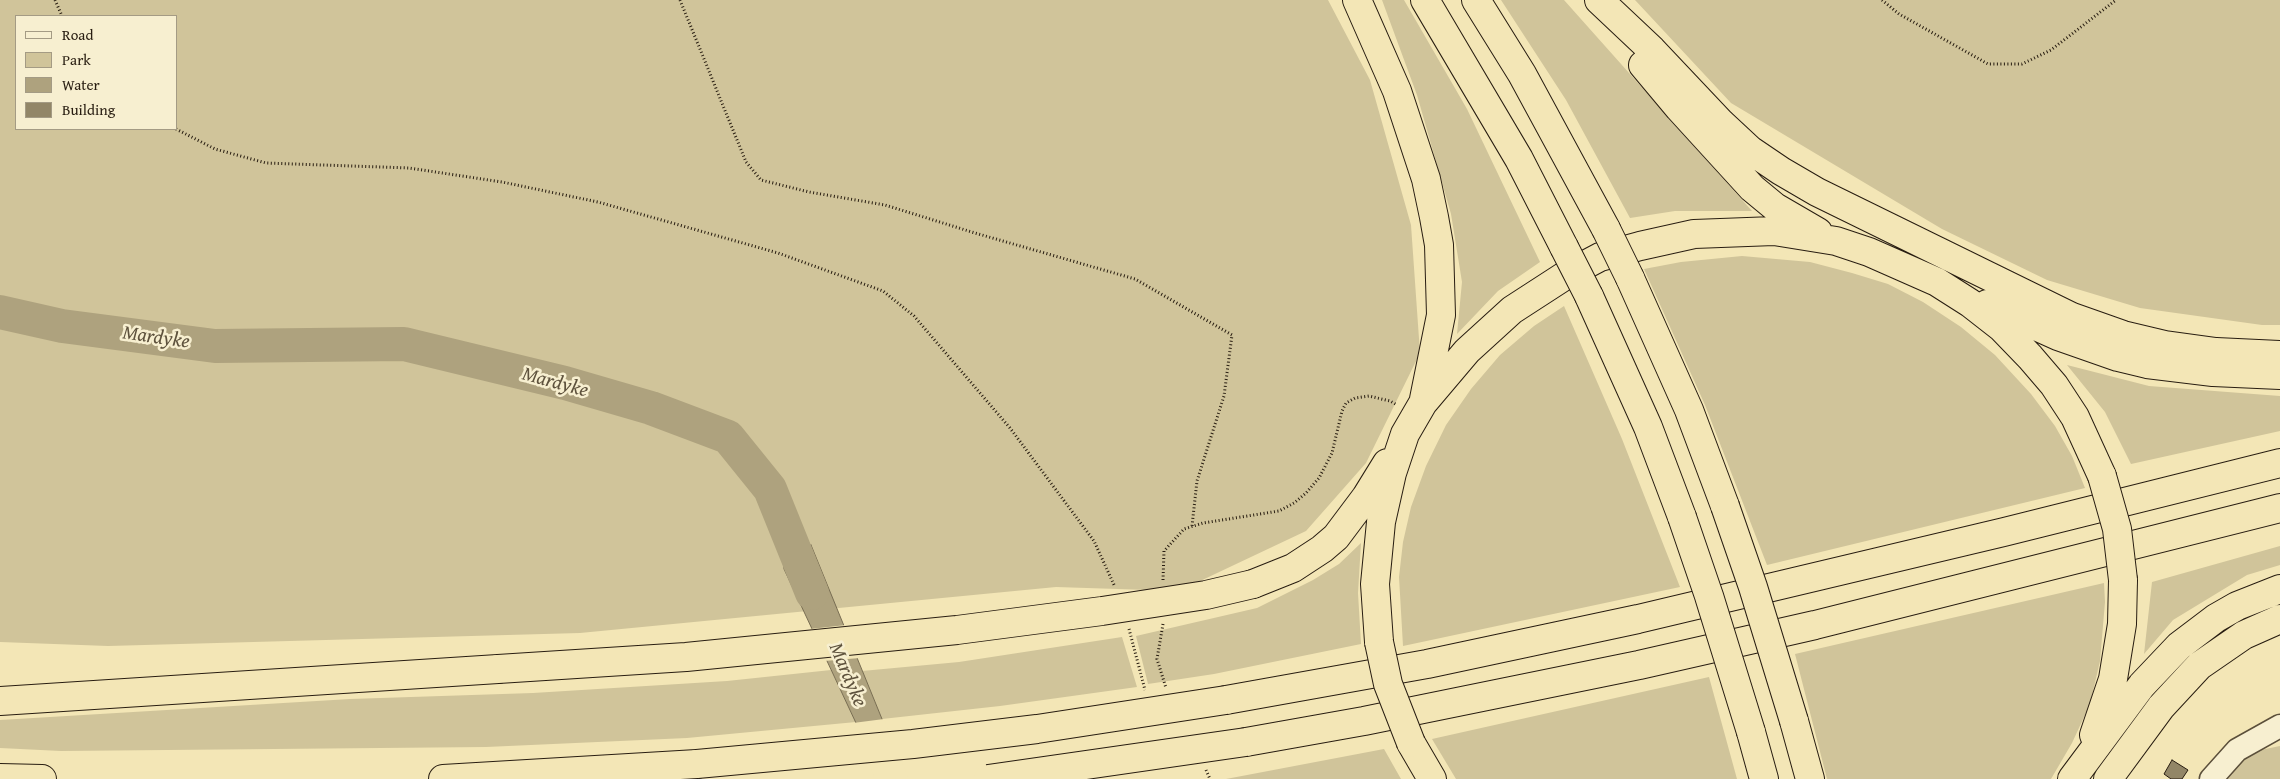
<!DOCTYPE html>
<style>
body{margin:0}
#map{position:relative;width:2280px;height:779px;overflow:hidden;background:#f3e6b6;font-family:"Gentium Book Plus",serif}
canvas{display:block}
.legend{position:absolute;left:15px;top:15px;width:162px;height:115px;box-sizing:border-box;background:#f7efd0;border:1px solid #a49b84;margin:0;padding:6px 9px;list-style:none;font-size:15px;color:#281d11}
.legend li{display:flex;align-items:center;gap:10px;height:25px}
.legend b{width:25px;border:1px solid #a49b84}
</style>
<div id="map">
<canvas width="2280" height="779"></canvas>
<ul class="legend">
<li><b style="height:6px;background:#f7efd0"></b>Road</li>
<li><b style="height:14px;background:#d0c49a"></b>Park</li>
<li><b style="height:14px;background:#aea27e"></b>Water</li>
<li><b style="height:14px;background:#928667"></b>Building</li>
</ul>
</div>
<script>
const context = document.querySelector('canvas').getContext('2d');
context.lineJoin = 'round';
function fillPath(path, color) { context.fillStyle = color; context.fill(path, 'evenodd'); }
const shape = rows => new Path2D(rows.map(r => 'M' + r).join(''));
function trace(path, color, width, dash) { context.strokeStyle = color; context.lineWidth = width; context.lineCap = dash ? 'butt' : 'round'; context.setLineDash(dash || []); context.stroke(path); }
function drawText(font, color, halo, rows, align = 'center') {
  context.font = font + ' "Gentium Book Plus",serif'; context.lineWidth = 5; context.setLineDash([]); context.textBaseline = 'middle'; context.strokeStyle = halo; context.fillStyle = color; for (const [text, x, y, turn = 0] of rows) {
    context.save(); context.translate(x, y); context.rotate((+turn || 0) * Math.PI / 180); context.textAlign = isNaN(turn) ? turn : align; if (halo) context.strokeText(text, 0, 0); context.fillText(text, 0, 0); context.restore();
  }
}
const green = shape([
 [0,0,1328,0,1370,80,1411,225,1420,353,1366,463,1306,531,1179,591,1056,587,580,633,108,646,0,642],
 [16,16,176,16,176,129,16,129],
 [1382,0,1404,0,1467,109,1540,262,1498,291,1457,334,1462,282,1451,214,1417,95],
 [1501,0,1564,0,1752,211,1675,211,1630,218,1566,100],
 [1635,0,2280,0,2280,325,2262,325,2140,308,2047,280,1942,229,1731,103],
 [1742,256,1810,262,1852,273,1888,284,1923,302,1961,327,1995,355,2031,394,2055,426,2072,456,2085,488,1767,565,1705,405,1644,269,1681,262],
 [1564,306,1622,439,1680,587,1403,646,1399,577,1403,542,1411,507,1426,466,1446,425,1471,389,1500,355,1534,326],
 [2067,365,2149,386,2280,396,2280,431,2131,464,2105,412],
 [1361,543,1358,593,1361,644,1214,674,1148,684,1136,636,1257,608,1313,580,1339,564],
 [2280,546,2280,565,2247,575,2173,620,2144,654,2152,582],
 [2104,583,2105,602,2100,661,2090,704,2072,743,2051,779,1827,779,1795,654],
 [1122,637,1137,687,1000,706,882,719,862,671,959,662],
 [831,670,856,722,687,738,486,747,61,751,0,748,0,720,350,699,533,693,727,681],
 [1709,677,1737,779,1456,779,1432,739],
 [2280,746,2280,779,2222,779,2236,755],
 [1384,749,1401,779,1226,779]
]);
const water = shape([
 [811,545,882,719,906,779,856,723,784,569,783,554,811,545]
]);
const pier = shape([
 [846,625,860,658,824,661,810,629],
 [884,719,909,779,875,779,853,723]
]);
const river = shape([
 [0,312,62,326,215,346,404,344,565,383,651,408,728,437,770,489,812,593]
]);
const building = shape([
 [2172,760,2188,770,2182,779,2171,779,2164,774,2172,760]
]);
const path = shape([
 [55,0,62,16],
 [680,0,746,162,761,180,809,192,885,205,975,233,1135,279,1232,335,1224,396,1197,481,1192,526],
 [1882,0,1899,14,1988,64,2022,64,2051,50,2116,0],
 [176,129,215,149,266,163,409,168,502,182,598,202,778,253,883,291,914,316,1010,428,1094,541,1115,587],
 [1163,580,1164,551,1184,529,1203,523,1279,511,1294,503,1306,493,1319,478,1332,453,1342,411,1346,403,1355,398,1369,396,1390,401,1397,405],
 [1163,624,1157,659,1166,688],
 [1129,629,1145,690],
 [1206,770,1210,779]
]);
const minor = shape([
 [2211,779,2237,750,2280,726]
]);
const highway = shape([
 [1357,0,1397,91,1426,179,1434,217,1439,245,1441,315,1424,399],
 [1425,0,1519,159,1564,247],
 [1476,0,1522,74,1606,229],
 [1599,0,1652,50,1721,123,1750,150,1781,171,1817,192,2072,317,2123,335,2165,345,2216,352,2280,355],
 [1643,65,1679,108,1752,188,1775,207,1818,232],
 [1630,278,1689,410,1725,506],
 [1589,296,1648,427,1682,517],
 [1987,304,2058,336,2118,357,2147,364,2213,372,2280,375],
 [1253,584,1293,568,1322,549,1336,537,1366,497,1387,463],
 [1379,642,1375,584,1381,522,1392,473,1405,434,1423,403,1467,351,1512,310,1566,275,1600,257,1640,246,1694,234,1774,231,1836,241,1869,252,1937,282,1970,303,2002,328,2030,357,2054,385,2075,417,2102,476],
 [1226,700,1427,664,1638,619,2004,532,2280,463],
 [0,701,498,669],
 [1794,721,1810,779],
 [1751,732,1764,779],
 [2094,735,2113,679,2122,624,2123,580],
 [1246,742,1364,721,1639,665,1815,625,2280,508],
 [1411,743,1432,779],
 [0,778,42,779],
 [443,779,697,764],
 [2072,779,2142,685,2179,646,2216,618,2237,606,2280,589],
 [2108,779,2161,707,2199,666,2244,635,2280,619]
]);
const highwayBridge = shape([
 [1606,229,1630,278],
 [1564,247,1589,296],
 [2102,476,2117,529,2123,580],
 [1725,506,1753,587,1794,721],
 [1682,517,1709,596,1751,732],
 [1379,642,1388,684,1411,743],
 [498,669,686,657,957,630,1102,611,1206,595,1253,584],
 [697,764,913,744,1037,729,1226,700],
 [988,779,1246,742]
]);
const waterNames = [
 ["Mardyke",156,338,8],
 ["Mardyke",555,383,15],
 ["Mardyke",847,675,67]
];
fillPath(green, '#d0c49a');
fillPath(water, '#aea27e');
trace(water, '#786d52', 1);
fillPath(pier, '#f3e6b6');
trace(river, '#aea27e', 34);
fillPath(building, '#928667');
trace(building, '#281d11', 1);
trace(minor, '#5b4f3a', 25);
trace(highway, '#281d11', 30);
trace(path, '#281d11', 3, [1, 2.5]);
trace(minor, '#f7efd0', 22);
trace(highway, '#f3e6b6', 28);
trace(highwayBridge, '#281d11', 30, []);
trace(highwayBridge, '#f3e6b6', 28);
drawText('italic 20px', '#5e523d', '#f7efd0', waterNames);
</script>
